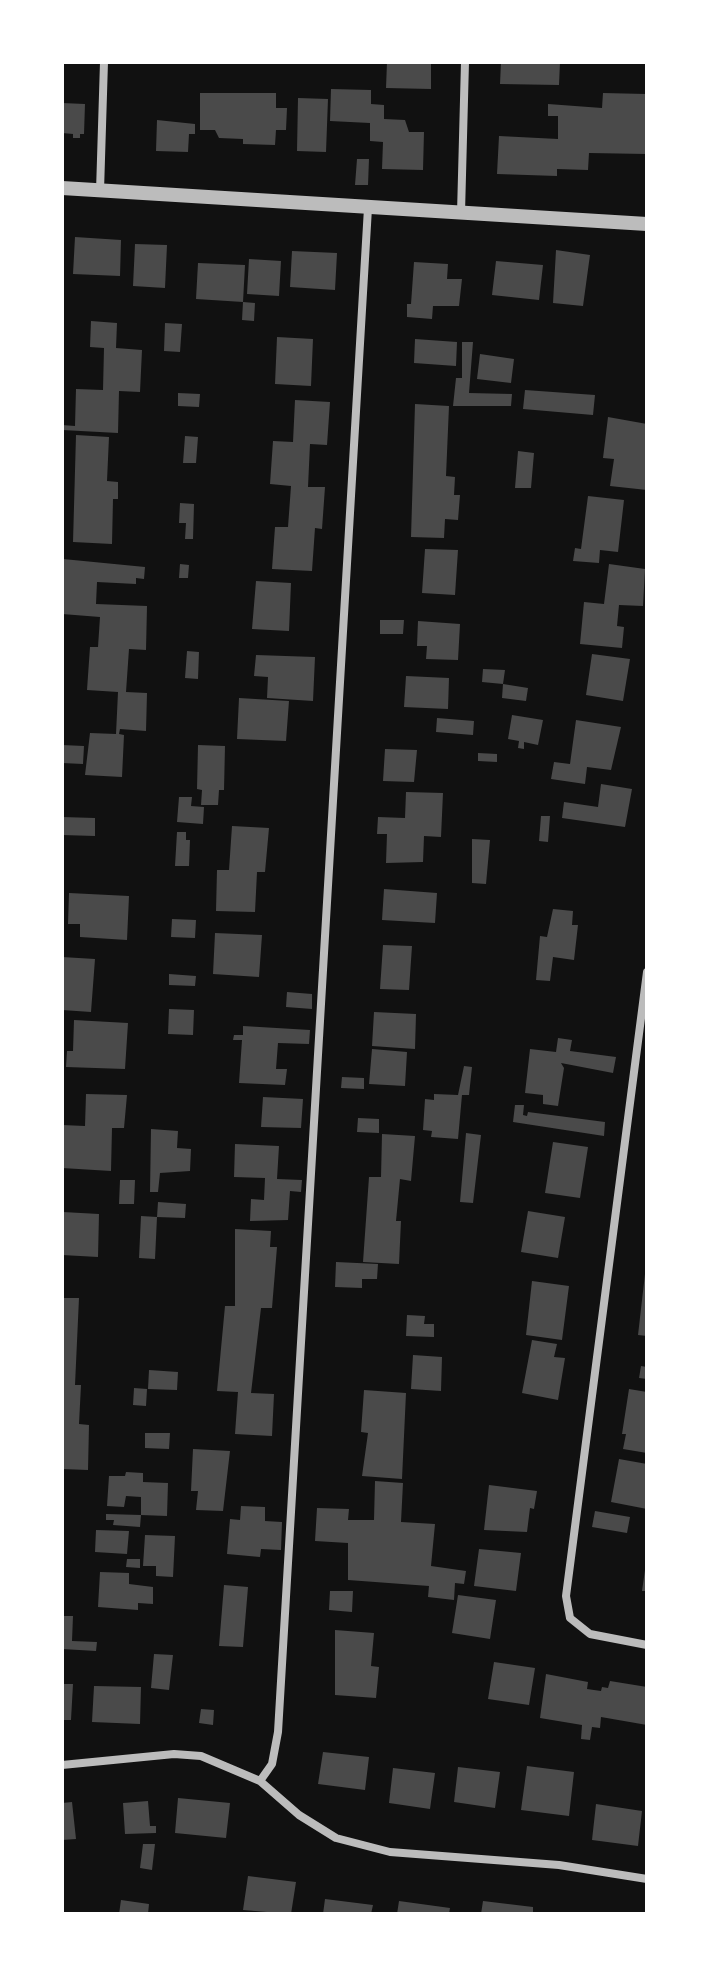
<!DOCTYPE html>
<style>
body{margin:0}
#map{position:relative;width:709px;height:1976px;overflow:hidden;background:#111;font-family:Barlow,sans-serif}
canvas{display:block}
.frame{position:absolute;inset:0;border:64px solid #fff;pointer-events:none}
</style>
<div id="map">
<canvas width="709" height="1976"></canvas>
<div class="frame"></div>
</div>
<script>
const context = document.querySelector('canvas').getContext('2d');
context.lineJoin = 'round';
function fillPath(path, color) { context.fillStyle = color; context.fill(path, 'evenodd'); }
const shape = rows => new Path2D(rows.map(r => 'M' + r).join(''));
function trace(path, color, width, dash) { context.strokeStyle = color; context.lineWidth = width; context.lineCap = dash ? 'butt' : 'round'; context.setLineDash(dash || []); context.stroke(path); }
const building = shape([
 [387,62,431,62,431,89,386,88],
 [501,62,560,62,559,85,500,84],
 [331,89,371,90,371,104,384,105,384,119,405,120,409,132,424,132,423,170,382,169,383,142,370,141,370,123,330,121],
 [200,93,276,93,276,108,287,108,286,130,276,130,275,145,243,144,243,139,219,138,215,130,200,130],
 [603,93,646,94,647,154,589,153,588,170,557,169,557,176,497,174,499,136,558,139,558,116,548,116,548,104,602,108],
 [298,98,328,99,326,152,297,151],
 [62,103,85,104,84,134,80,134,80,138,73,138,73,134,62,133],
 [157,120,195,124,195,134,189,134,188,152,156,151],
 [357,159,369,159,368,185,355,185],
 [75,237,121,240,120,276,73,274],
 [135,244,167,245,165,288,133,286],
 [556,250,590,255,583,306,553,303],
 [292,251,337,253,335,290,290,287],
 [249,259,281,261,279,296,247,294],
 [496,261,543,265,539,300,492,295],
 [414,262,448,264,447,279,462,279,459,306,433,306,432,319,407,317,407,304,411,304],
 [198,263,245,265,243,302,196,299],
 [243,302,255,303,254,321,242,320],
 [91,321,117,323,116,348,142,350,140,392,119,391,118,433,62,430,62,425,75,426,76,389,103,390,104,348,90,347],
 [165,323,182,324,180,352,164,351],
 [277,337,313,339,311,386,275,384],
 [415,339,457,342,456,366,414,363],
 [462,342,473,342,469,393,512,394,511,406,453,406,456,378,462,378],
 [480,354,514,359,511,383,477,379],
 [525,390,595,395,593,415,523,409],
 [178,393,200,394,199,407,178,406],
 [295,400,330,402,327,445,310,444,308,487,325,487,322,529,315,528,312,571,272,569,275,527,288,527,291,486,270,484,273,441,293,442],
 [415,404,449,406,446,476,455,477,454,495,460,495,458,520,445,519,444,538,411,537],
 [608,417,647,424,647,490,610,486,614,459,603,458],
 [76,435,109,437,107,481,118,482,118,499,113,499,112,544,73,542],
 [185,436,198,437,196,463,183,463],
 [518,451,534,453,531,488,515,488],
 [588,496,624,500,618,552,600,550,599,563,573,561,575,548,581,549],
 [180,503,194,504,193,539,185,539,186,523,179,523],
 [425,549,458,550,455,595,422,593],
 [63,559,145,567,144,579,136,578,136,584,97,582,96,604,147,606,146,650,129,649,126,692,147,693,146,731,120,729,119,734,124,735,122,777,85,775,90,733,116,734,118,692,87,690,90,647,98,647,100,617,62,614],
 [180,564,189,565,188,578,179,578],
 [609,564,645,569,643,606,619,605,617,626,624,627,622,648,580,644,584,602,604,604],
 [256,581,291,583,289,631,252,629],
 [380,620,404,620,403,634,380,634],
 [418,621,460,624,458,660,426,659,427,646,417,646],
 [187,651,199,652,198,679,185,678],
 [592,654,630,659,623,701,586,695],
 [256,655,315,657,313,701,267,698,268,677,254,676],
 [483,669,505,670,503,684,482,682],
 [406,676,449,678,448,709,404,707],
 [503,684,528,688,526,701,502,698],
 [239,698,289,701,286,741,237,739],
 [512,715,543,720,538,745,524,742,524,749,518,748,519,741,508,739],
 [437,718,474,721,473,735,436,732],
 [576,720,621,727,611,770,587,767,585,784,551,779,554,762,570,764],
 [62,745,84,746,83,764,62,763],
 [198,745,225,746,224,790,219,790,218,805,201,805,202,790,197,789],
 [385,749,417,750,414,782,383,781],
 [478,753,497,754,497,762,478,761],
 [601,784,632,789,625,827,562,818,564,802,598,807],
 [406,792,443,793,441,837,424,836,423,862,386,863,387,834,377,834,378,817,405,818],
 [179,797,192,797,191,806,204,807,203,824,177,822],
 [541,816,550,816,548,842,539,841],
 [62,817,95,818,95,836,62,835],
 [232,826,269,828,265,872,257,872,255,912,216,911,217,870,229,870],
 [177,832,186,832,186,840,190,840,189,866,175,866],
 [472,839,490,840,486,884,472,883],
 [384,889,437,893,435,923,382,920],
 [69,893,129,896,127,940,80,937,80,924,68,924],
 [553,909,573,911,572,925,578,925,574,960,553,957,550,981,536,980,540,936,547,937],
 [172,919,196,920,195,938,171,937],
 [215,933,262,935,259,977,213,974],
 [383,945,412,946,409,990,380,989],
 [62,957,95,959,91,1012,62,1010],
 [169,974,196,976,195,986,169,985],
 [287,992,312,994,312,1009,286,1007],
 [169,1009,194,1010,193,1035,168,1034],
 [374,1012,416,1014,415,1049,372,1046],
 [74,1020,128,1023,125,1069,66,1067,67,1051,73,1051],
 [243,1026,310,1030,309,1044,278,1043,276,1069,287,1069,285,1085,239,1083,242,1040,233,1040,234,1035,243,1035],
 [558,1038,572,1040,570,1051,616,1057,613,1073,561,1063,564,1068,558,1106,543,1104,543,1095,525,1093,530,1049,556,1052],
 [372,1049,407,1052,405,1086,369,1084],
 [464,1066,472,1067,469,1095,462,1095,458,1139,431,1137,432,1131,423,1130,425,1099,434,1100,434,1094,458,1095],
 [342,1077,364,1078,364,1089,341,1088],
 [86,1094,127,1095,124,1128,112,1128,111,1171,62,1168,62,1125,85,1126],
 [263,1097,303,1099,301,1128,261,1127],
 [515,1105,524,1105,523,1115,527,1116,528,1112,605,1122,604,1136,513,1122],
 [358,1118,379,1119,379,1133,357,1132],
 [151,1129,178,1131,177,1148,191,1149,190,1171,160,1173,158,1192,150,1192],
 [466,1133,481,1135,473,1203,460,1202],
 [382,1134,415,1136,411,1181,400,1179,396,1221,401,1221,399,1264,363,1262,369,1177,381,1177],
 [553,1142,588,1147,580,1198,545,1193],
 [235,1144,279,1146,277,1179,302,1180,301,1192,290,1191,288,1220,250,1221,251,1199,264,1200,265,1178,234,1177],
 [120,1180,135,1180,134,1204,119,1204],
 [158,1202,186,1204,185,1218,157,1217],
 [528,1211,565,1217,558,1258,521,1252],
 [63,1212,99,1214,98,1257,62,1255],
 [141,1216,157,1217,155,1259,139,1258],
 [235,1229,271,1231,270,1247,277,1247,272,1308,261,1308,251,1393,274,1394,272,1436,235,1434,238,1392,217,1391,225,1306,235,1306],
 [336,1262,378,1264,377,1279,362,1279,362,1288,335,1287],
 [645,1274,647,1274,647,1336,638,1335],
 [532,1281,569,1286,562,1340,526,1335],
 [62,1298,79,1298,75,1385,81,1385,79,1424,89,1425,88,1470,62,1469],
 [407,1315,425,1316,424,1324,434,1324,434,1337,406,1336],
 [532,1340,557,1344,554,1357,565,1358,558,1400,522,1393],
 [413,1355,442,1357,441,1391,411,1389],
 [641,1366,647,1367,647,1379,639,1378],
 [149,1370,178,1372,177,1390,148,1389],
 [134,1388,147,1389,146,1406,133,1405],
 [629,1389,647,1392,647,1453,623,1449,626,1434,622,1434],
 [364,1390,406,1393,402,1479,362,1476,368,1433,361,1432],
 [145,1433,170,1433,169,1449,145,1448],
 [193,1449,230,1451,223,1511,196,1510,198,1491,191,1491],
 [619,1459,647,1464,647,1509,611,1502],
 [126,1472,143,1473,143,1482,168,1483,167,1516,141,1515,141,1497,126,1496,124,1507,107,1506,109,1476,125,1476],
 [375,1481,403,1483,401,1522,435,1524,431,1566,466,1571,464,1584,455,1583,454,1600,428,1597,429,1586,348,1580,348,1543,315,1541,317,1508,349,1509,348,1520,374,1520],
 [489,1485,537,1491,534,1509,530,1508,527,1532,484,1530],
 [241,1506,265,1507,265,1521,282,1522,281,1550,261,1549,260,1557,227,1554,230,1519,240,1520],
 [595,1511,630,1517,627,1533,592,1527],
 [106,1514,141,1515,140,1527,113,1525,114,1520,106,1520],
 [96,1530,129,1531,127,1554,95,1552],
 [145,1535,175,1536,173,1577,156,1576,156,1566,143,1566],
 [479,1549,521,1553,516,1591,474,1586],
 [127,1559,140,1559,140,1568,126,1567],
 [645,1570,647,1570,647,1591,642,1591],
 [100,1572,129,1573,129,1584,153,1587,153,1604,138,1603,138,1610,98,1607],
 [224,1585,248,1587,243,1647,219,1646],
 [330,1591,353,1591,352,1612,329,1610],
 [458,1595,496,1600,490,1639,452,1633],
 [62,1616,73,1616,72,1641,97,1642,96,1651,62,1649],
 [335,1630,374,1633,371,1666,379,1667,376,1698,335,1695],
 [154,1654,173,1655,169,1690,151,1688],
 [494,1662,535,1668,529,1705,488,1699],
 [546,1674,588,1682,587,1689,601,1691,602,1687,608,1688,610,1681,647,1687,647,1725,601,1717,600,1728,592,1727,590,1740,581,1739,582,1725,540,1718],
 [62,1684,73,1684,71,1720,62,1720],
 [94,1686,141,1687,140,1724,92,1722],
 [201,1709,214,1710,213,1725,199,1723],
 [323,1752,369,1757,365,1790,318,1784],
 [527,1766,574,1772,569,1816,521,1810],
 [458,1767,500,1772,495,1808,454,1802],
 [393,1768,435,1773,430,1809,389,1803],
 [178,1798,230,1803,226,1838,175,1833],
 [148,1801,150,1826,156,1826,156,1833,125,1834,123,1803],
 [72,1802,76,1839,62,1840,62,1803],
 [596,1804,642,1811,638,1846,592,1840],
 [143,1844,155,1844,152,1870,140,1868],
 [248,1876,296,1882,291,1914,243,1910],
 [325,1899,373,1905,371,1914,323,1914],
 [121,1900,149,1904,148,1914,119,1914],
 [399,1901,450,1908,449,1914,397,1914],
 [483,1901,533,1907,533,1914,481,1914]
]);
const minor = shape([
 [100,191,104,62],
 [461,213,465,62],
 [647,972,566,1596,570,1618,590,1634,647,1645],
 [62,1765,174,1754,201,1756,260,1781,299,1815,336,1838,390,1852,559,1865,647,1879],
 [260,1781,272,1764,278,1732,368,208]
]);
const tertiary = shape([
 [62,188,647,224]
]);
fillPath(building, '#4a4a4a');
trace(minor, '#bcbcbc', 8);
trace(tertiary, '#bcbcbc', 14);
</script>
